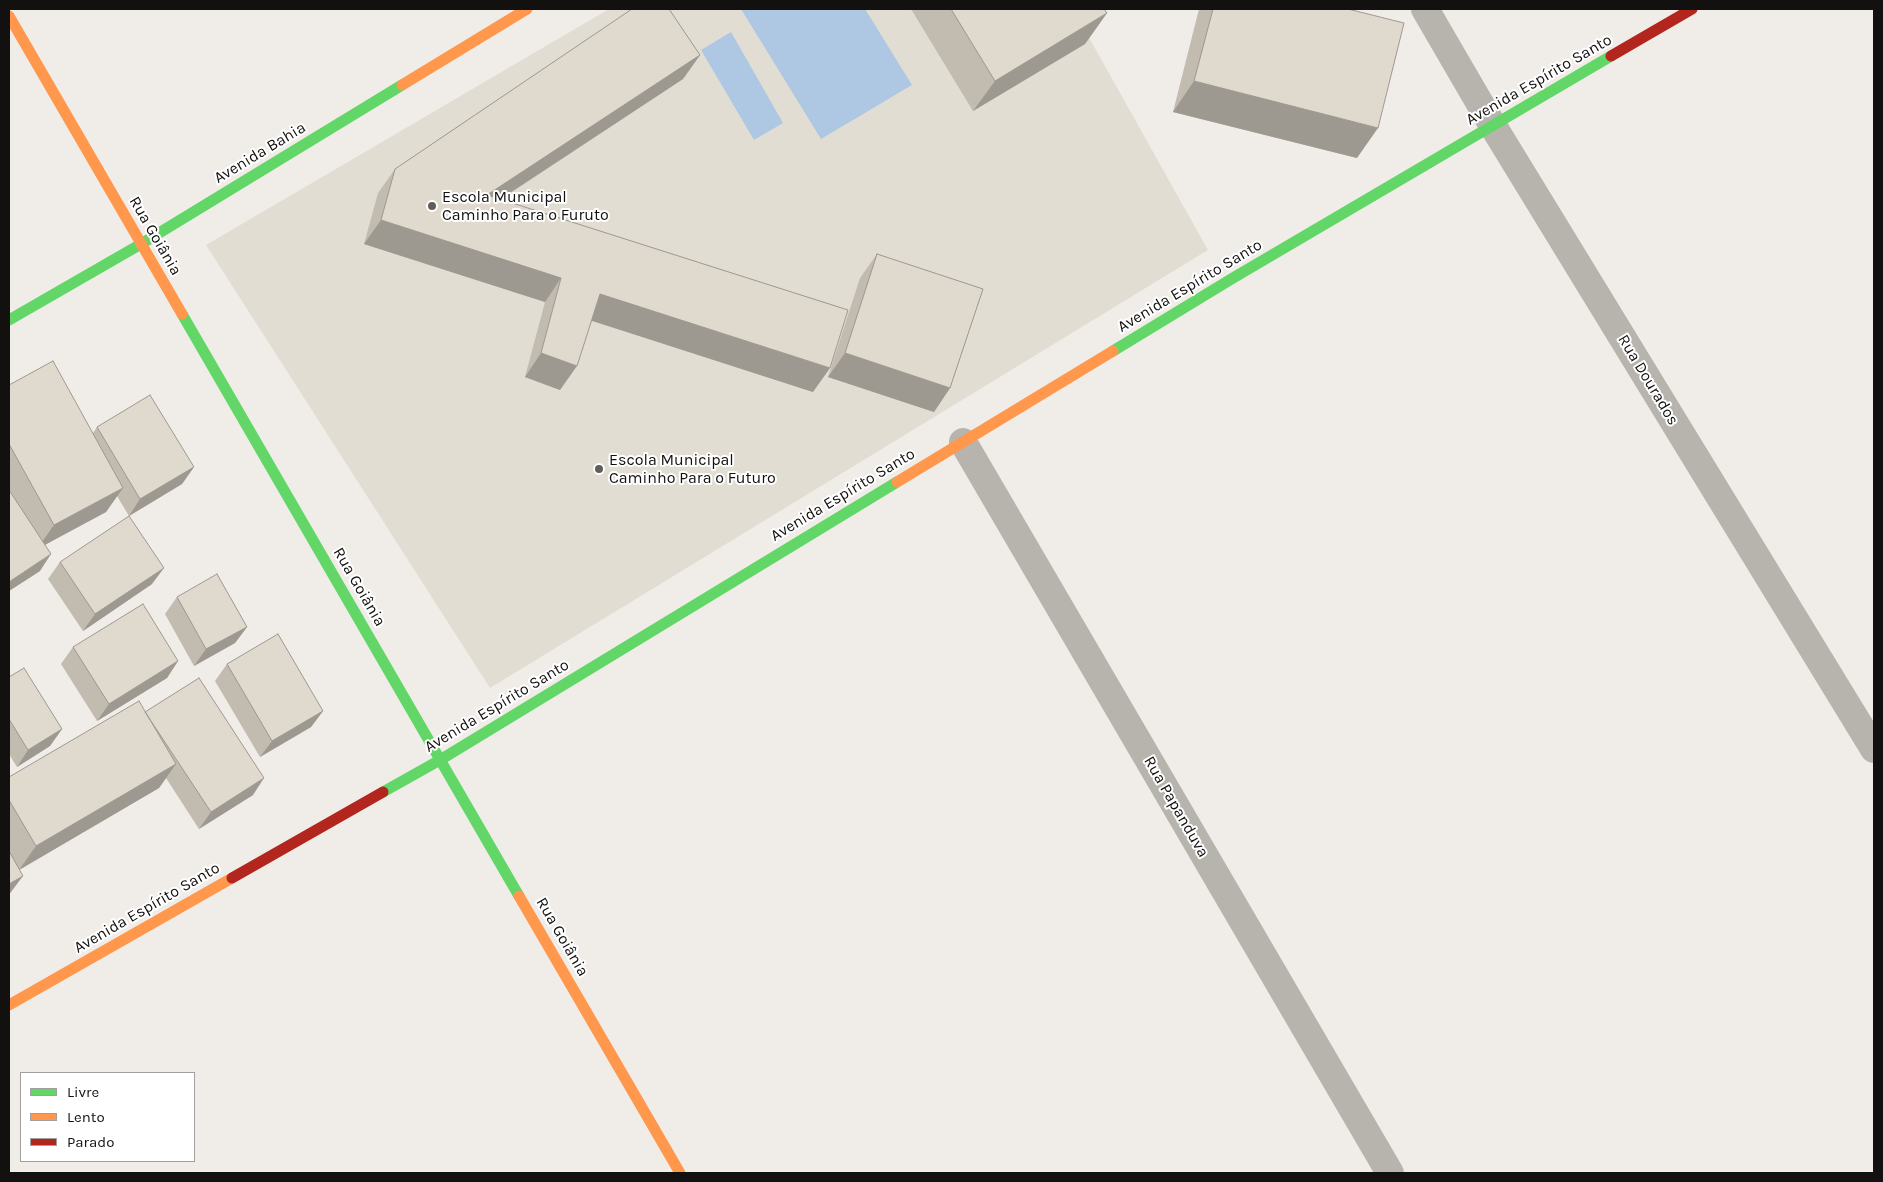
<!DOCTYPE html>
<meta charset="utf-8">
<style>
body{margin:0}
#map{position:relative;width:1883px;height:1182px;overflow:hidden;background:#f0ede9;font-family:Karla,sans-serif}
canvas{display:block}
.frame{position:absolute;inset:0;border:10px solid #13110f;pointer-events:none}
.legend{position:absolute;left:20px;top:1072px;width:175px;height:90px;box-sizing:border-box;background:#fff;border:1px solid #a1a09f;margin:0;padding:6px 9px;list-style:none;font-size:15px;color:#13110f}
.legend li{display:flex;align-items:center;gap:10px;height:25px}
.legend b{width:25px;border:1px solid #a1a09f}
</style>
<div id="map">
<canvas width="1883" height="1182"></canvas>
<div class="frame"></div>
<ul class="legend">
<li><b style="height:6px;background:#63d668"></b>Livre</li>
<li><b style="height:6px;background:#ff974d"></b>Lento</li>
<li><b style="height:6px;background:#b3261e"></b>Parado</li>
</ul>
</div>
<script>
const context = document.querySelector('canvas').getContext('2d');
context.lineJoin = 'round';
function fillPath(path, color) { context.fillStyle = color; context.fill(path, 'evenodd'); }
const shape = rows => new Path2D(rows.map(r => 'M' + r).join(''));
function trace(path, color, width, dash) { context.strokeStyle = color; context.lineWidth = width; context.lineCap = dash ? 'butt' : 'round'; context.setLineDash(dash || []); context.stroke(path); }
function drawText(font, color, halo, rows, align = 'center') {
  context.font = font + ' Karla,sans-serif'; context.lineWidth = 4; context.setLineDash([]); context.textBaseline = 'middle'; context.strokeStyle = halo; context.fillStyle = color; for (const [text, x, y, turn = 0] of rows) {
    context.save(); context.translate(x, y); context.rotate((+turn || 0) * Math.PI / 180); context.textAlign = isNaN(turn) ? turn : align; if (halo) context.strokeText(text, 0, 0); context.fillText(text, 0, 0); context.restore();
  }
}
const built = shape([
 [609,9,1073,9,1208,250,490,688,206,245]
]);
const water = shape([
 [741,9,865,9,912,85,821,139],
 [731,32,783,123,754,140,701,50]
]);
const street = shape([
 [1425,9,1493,126,1874,749],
 [963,442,1390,1173]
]);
const fast = shape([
 [182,314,519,896],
 [9,320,141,244,402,85],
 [1113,351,1233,278,1611,56],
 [383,792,440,760,897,482]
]);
const slow = shape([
 [9,16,182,314],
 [402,85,527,9],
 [897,482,1113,351],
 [519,896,680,1173],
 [9,1005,232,878]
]);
const jam = shape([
 [1611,56,1692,9],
 [232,878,383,792]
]);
const wall = shape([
 [911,9,1104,9,1107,13,1085,44,973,111],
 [1199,9,1348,9,1357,158,1173,112],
 [700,55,683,79,500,200,813,392,591,320,560,390,525,377,545,302,364,244,378,193,395,169],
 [877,254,950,388,934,412,828,377,860,278],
 [9,385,93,433,97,427,194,467,182,484,129,516,117,496,106,512,45,545,40,571,9,591],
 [60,562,152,584,83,631,48,579],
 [177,597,247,627,235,643,194,666,165,614],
 [73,647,178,661,167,678,97,721,61,664],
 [227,664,323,711,311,727,260,757,215,681],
 [9,677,62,729,50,746,17,767,9,754],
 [145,712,253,795,199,829,166,778,159,788,19,870,11,892,9,894,9,777]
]);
const shadedWall = shape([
 [1107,13,1085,44,973,111,995,81],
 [700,55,683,79,470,219,487,195],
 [1194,81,1378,128,1357,158,1173,112],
 [381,220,561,278,545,302,364,244],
 [600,294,830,368,813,392,583,318],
 [541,353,577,366,560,390,525,377],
 [845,353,950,388,934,412,828,377],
 [194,467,182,484,129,516,140,499],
 [123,488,106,512,37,549,54,525],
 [51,554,40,571,9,591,9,582],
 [164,568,152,584,83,631,95,614],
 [247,627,235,643,194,666,206,649],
 [178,661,167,678,97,721,109,704],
 [323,711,311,727,260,757,272,741],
 [62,729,50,746,17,767,28,750],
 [176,764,159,788,19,870,36,846],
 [264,778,253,795,199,829,211,812],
 [23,876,11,892,9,894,9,884]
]);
const building = shape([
 [632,9,669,9,700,55,487,195,848,310,830,368,600,294,577,366,541,353,561,278,381,220,395,169,632,9],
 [951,9,1104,9,1107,13,995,81,951,9],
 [1213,9,1348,9,1404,23,1378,128,1194,81,1213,9],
 [877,254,983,289,950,388,845,353,877,254],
 [53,361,123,488,54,525,9,444,9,385,53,361],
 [150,395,194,467,140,499,97,427,150,395],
 [9,490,51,554,9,582,9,490],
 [129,516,164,568,95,614,60,562,129,516],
 [217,574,247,627,206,649,177,597,217,574],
 [143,604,178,661,109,704,73,647,143,604],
 [278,634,323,711,272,741,227,664,278,634],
 [24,668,62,729,28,750,9,719,9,677,24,668],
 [199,678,264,778,211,812,145,712,199,678],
 [139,701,176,764,36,846,9,800,9,777,139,701],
 [9,851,23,876,9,884,9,851]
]);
const markers = [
 [432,206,5,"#605e5b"],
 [599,469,5,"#605e5b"]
];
const streetNames = [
 ["Avenida Espírito Santo",1539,80,-30],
 ["Avenida Bahia",260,153,-31],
 ["Rua Goiânia",155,236,60],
 ["Avenida Espírito Santo",1190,286,-31],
 ["Rua Dourados",1648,380,59],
 ["Avenida Espírito Santo",843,495,-31],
 ["Rua Goiânia",359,587,60],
 ["Avenida Espírito Santo",497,706,-31],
 ["Rua Papanduva",1176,807,60],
 ["Avenida Espírito Santo",147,908,-30],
 ["Rua Goiânia",562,937,60]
];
const poiNames = [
 ["Escola Municipal",442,197],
 ["Caminho Para o Furuto",442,215],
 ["Escola Municipal",609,460],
 ["Caminho Para o Futuro",609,478]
];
fillPath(built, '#e2ddd3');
fillPath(water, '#aec7e3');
trace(street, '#b7b3ad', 28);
trace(fast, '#63d668', 11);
trace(slow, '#ff974d', 11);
trace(jam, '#b3261e', 11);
fillPath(wall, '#c1bbb0');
fillPath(shadedWall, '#9d9890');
fillPath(building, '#e0d9cd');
trace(building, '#9d9890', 1);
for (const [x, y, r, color] of markers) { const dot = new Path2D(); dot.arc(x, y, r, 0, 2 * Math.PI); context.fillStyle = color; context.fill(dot); trace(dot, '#fff', 2); }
drawText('16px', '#13110f', '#fff', streetNames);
drawText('16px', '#13110f', '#fff', poiNames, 'left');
</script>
